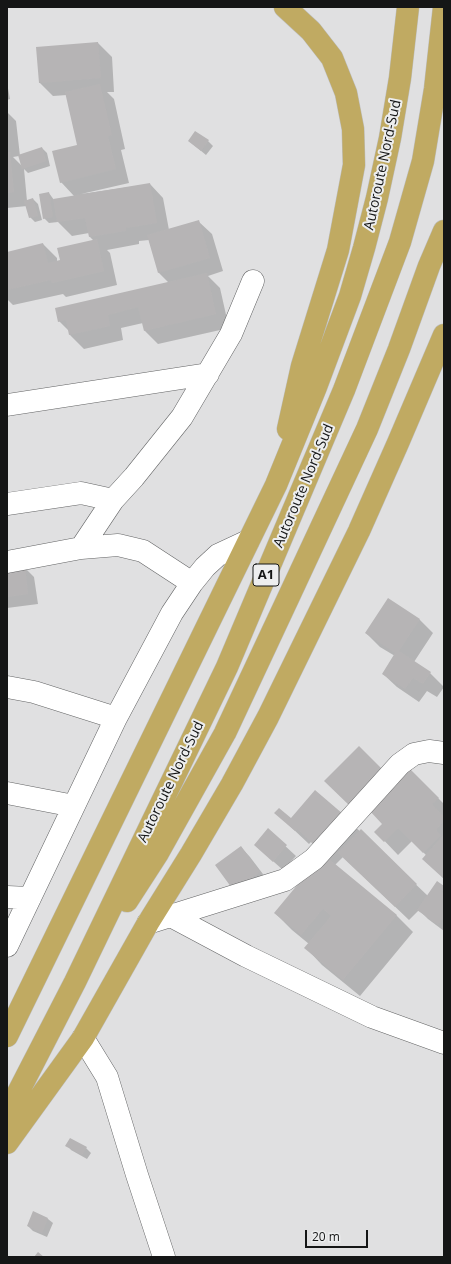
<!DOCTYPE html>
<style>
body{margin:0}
#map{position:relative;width:451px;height:1264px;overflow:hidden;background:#e0e0e1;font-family:"Open Sans",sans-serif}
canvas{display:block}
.frame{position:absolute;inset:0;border:8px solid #151616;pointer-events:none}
.scale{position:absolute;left:305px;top:1230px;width:63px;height:18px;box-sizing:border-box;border:2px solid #151616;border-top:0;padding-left:5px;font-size:12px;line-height:14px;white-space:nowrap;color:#151616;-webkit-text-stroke:3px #edeeef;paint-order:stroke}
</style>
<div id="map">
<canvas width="451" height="1264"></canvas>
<div class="frame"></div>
<div class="scale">20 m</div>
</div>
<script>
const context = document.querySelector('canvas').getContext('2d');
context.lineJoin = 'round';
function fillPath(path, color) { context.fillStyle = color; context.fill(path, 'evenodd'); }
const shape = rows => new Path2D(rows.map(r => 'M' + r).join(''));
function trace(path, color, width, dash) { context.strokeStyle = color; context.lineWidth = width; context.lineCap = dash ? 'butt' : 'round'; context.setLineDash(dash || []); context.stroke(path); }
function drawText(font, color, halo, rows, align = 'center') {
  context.font = font + ' "Open Sans",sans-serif'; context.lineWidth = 4; context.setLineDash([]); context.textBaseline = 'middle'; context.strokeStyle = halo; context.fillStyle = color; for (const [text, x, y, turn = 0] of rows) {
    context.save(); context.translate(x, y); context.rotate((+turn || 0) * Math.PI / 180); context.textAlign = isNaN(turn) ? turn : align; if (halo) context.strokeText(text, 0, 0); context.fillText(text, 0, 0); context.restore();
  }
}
const shadow = shape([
 [98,43,112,57,114,92,107,92,114,99,125,149,121,150,129,183,81,194,150,184,163,198,169,230,198,221,212,234,223,271,208,276,220,288,229,328,158,344,145,331,143,323,121,328,123,340,84,349,70,335,70,332,59,321,169,283,159,273,149,240,139,241,139,244,107,250,110,253,117,285,66,297,63,294,13,305,7,299,7,253,43,244,57,258,57,261,61,261,93,240,90,237,89,233,72,236,58,222,49,223,44,218,49,193,54,200,74,196,61,182,79,146,67,95,53,96,39,82],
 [7,83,10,99,7,100],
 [7,112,16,121,20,156,42,148,47,153,50,166,28,173,24,169,27,201,33,199,38,204,42,220,35,222,30,217,27,206,7,208],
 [19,156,22,166,13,157],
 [189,141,208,141,213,146,206,155],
 [24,567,34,577,38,604,7,608,7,570],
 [389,600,420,620,433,633,414,662,430,673,444,687,437,697,427,691,419,702,397,687,383,674,395,656,380,647,366,633],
 [410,770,444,804,444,879,426,855,412,841,398,855,376,832,384,824,396,785],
 [276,813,291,819,349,821,428,896,444,887,444,931,428,919,419,910,409,920,343,857,335,865,396,915,413,932,360,996,322,965,306,948,309,944,292,930,275,913,324,854,311,842,309,844],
 [268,830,296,856,283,870,265,854],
 [241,847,250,857,269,882,245,900],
 [67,1145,86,1148,91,1153,87,1159,71,1150],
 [34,1213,48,1219,53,1223,47,1237,33,1231,28,1226]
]);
const building = shape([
 [98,42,101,78,39,83,36,47],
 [100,84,112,135,108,136,116,169,60,183,52,151,77,145,65,92],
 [195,131,209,140,201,151,188,141],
 [42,147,46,161,22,169,18,155],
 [7,152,10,152,14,192,7,193],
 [150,183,157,223,126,228,126,231,89,237,85,218,57,222,53,199],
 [49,192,53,217,43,219,39,194],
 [33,198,38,216,29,218,24,201],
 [199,220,210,258,158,273,147,235],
 [97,239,104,271,52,283,51,280,7,290,7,252,43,243,48,263,60,260,57,248],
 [207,273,216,314,144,331,138,307,108,315,110,326,69,335,66,320,58,322,55,308],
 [25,566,28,594,7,597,7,569],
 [388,598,420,619,399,651,431,672,423,684,413,678,405,689,382,674,395,653,365,633],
 [359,746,387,774,352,808,324,781],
 [410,769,439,798,432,804,444,817,444,821,436,830,441,835,423,853,398,828,384,842,374,832,382,824,369,810],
 [315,790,350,820,322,852,297,829,295,831,274,813,279,808,291,818],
 [268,828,287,845,273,862,254,845],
 [361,829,417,884,395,907,338,853],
 [444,834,444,879,422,859],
 [241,846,260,872,234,891,215,865],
 [323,854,397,915,343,980,304,948,331,916,323,909,301,935,274,913],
 [437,881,444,886,444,889,442,892,444,893,444,917,438,925,417,910],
 [70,1138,87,1147,82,1155,65,1146],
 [33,1211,48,1218,42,1233,27,1226],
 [38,1252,44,1257,34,1257]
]);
const minor = shape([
 [7,405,208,374],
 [7,504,81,493,113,500],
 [81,548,113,500,134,477,182,417,231,334,253,281],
 [7,562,81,548,118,545,143,551,192,583],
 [7,687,34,692,116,718],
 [7,793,74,806],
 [7,897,30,898],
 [171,916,246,956,372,1017,444,1043],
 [148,923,285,880,314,859,400,764,414,754,429,751,444,753],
 [7,946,116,718,172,613,192,583,205,567,218,555,248,541],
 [83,1038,107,1077,137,1175,164,1257]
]);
const highway = shape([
 [285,7,311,31,332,58,346,93,353,129,354,165,338,250,302,366,288,429],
 [127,901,158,853,225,733,291,592,367,429,399,349,429,266,444,231],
 [7,1036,276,485,316,387,350,296,364,248,377,198,390,138,400,78,408,7],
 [7,1114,75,982,227,667,344,390,400,242,423,161,435,89,444,7],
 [7,1143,83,1038,148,923,191,854,232,784,268,717,359,531,398,443,444,335]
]);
const shields = [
 [266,575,26]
];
const shieldNames = [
 ["A1",266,575]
];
const streetNames = [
 ["Autoroute Nord-Sud",383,165,-78],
 ["Autoroute Nord-Sud",304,486,-67],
 ["Autoroute Nord-Sud",171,782,-64]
];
fillPath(shadow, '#0003');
fillPath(building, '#b6b4b5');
trace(minor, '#636465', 23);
trace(highway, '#bdbebe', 23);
trace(minor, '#fff', 22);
trace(highway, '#c0aa62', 22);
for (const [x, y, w] of shields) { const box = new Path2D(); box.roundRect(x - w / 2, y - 11, w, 22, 3); context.fillStyle = '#edeeef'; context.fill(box); trace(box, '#151616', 1); }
drawText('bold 13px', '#151616', null, shieldNames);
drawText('14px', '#151616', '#edeeef', streetNames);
</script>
